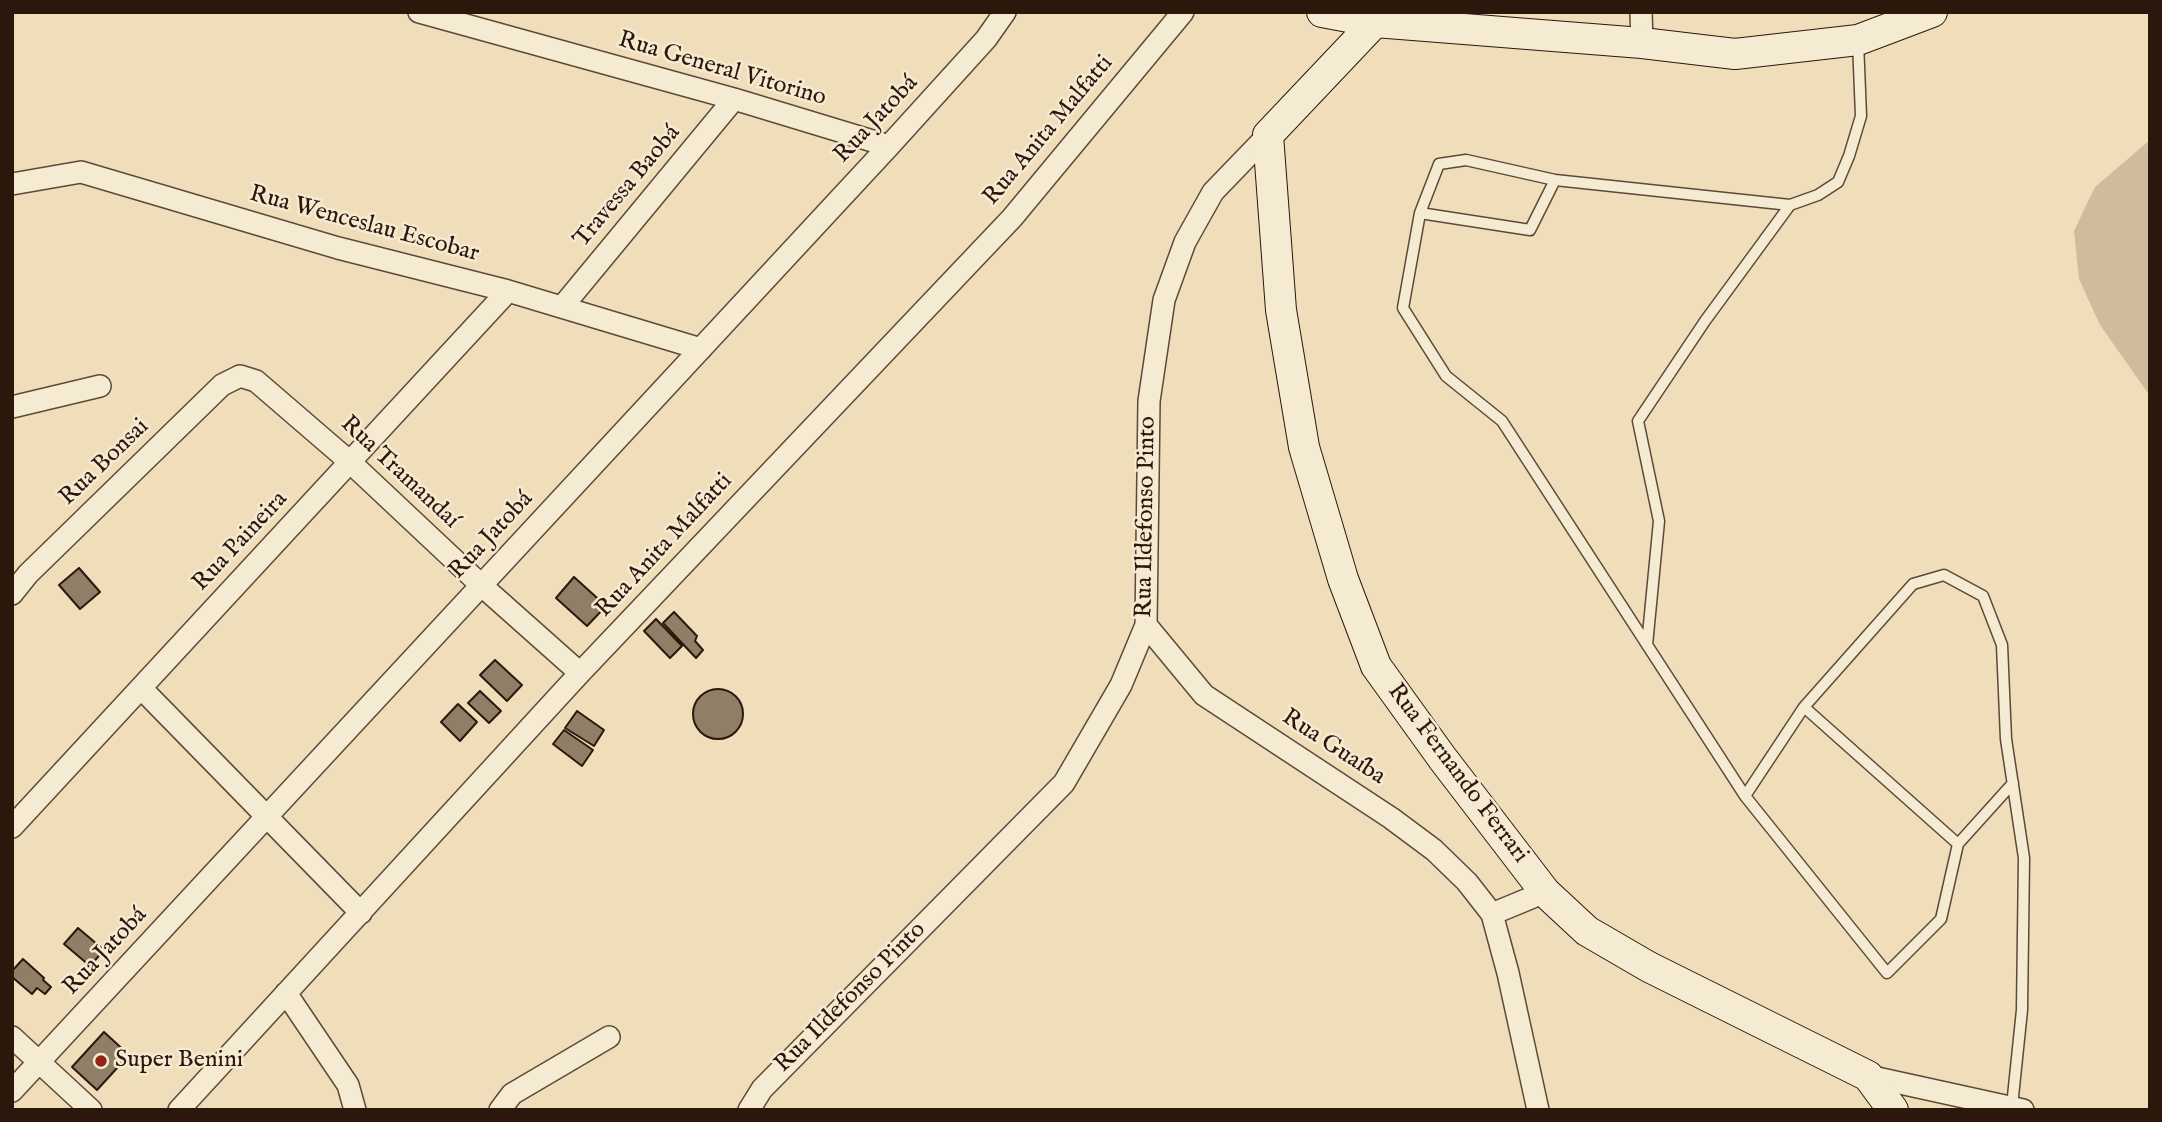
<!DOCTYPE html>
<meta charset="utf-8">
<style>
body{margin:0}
#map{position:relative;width:2162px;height:1122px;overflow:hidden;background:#efdeb9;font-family:"IM FELL English",serif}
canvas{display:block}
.frame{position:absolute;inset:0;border:14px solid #2c170d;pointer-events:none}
</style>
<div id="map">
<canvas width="2162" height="1122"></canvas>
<div class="frame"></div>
</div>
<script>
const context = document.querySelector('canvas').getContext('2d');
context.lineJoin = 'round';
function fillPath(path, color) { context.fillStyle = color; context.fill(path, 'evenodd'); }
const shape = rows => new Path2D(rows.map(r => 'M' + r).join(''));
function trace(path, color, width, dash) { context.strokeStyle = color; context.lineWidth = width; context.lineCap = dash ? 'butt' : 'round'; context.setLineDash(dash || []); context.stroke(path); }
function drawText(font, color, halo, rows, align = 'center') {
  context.font = font + ' "IM FELL English",serif'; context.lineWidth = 5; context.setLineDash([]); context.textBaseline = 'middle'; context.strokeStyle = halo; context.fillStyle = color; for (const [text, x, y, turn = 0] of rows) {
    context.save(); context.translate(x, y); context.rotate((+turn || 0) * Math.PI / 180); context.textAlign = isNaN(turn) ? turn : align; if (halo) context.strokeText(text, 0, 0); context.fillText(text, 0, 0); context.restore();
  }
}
const green = shape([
 [2150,140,2150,396,2100,325,2079,279,2074,231,2095,187]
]);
const building = shape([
 [79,568,100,592,80,609,59,585,79,568],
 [574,577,606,606,587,626,556,598,574,577],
 [674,612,697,636,695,641,703,650,696,658,663,623,674,612],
 [656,619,682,646,670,658,644,631,656,619],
 [495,660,522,685,507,701,480,675,495,660],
 '693 714a25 25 0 1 1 50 0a25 25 0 1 1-50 0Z',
 [480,691,501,711,489,723,468,703,480,691],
 [458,704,477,722,460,741,441,722,458,704],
 [577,711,604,730,594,746,565,728,577,711],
 [564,730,593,750,582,766,553,744,564,730],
 [78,928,104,950,90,966,64,944,78,928],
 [23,959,44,978,43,980,51,987,45,994,37,988,32,994,12,977,12,971,23,959],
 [104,1032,129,1055,97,1090,72,1067,104,1032]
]);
const service = shape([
 [1858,42,1861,116,1849,156,1838,182,1818,195,1790,205,1555,180,1466,160,1439,164,1420,213,1403,308,1446,376,1502,421,1745,796,1887,973,1941,919,1958,844],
 [1420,213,1530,230,1555,180],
 [1647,645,1659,521,1638,421,1705,321,1790,205],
 [1804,707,1958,844,2013,783],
 [1745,796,1804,707,1913,584,1944,575,1983,596,2002,645,2006,739,2024,858,2022,1010,2012,1106]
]);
const minor = shape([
 [419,12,734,99,889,146],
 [1641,12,1642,43],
 [12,184,81,172,338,248,508,291,701,349],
 [562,307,734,99],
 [12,407,100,386],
 [12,594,28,574,222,385,240,376,256,381,350,462,481,585,580,673],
 [1146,625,1204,695,1391,818,1434,850,1467,882,1492,914,1508,973,1538,1110],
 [141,688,361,913],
 [12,827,508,291],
 [1492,914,1545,892],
 [286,993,348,1085,355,1110],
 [12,1037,91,1110],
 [1868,1076,2023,1110],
 [12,1091,889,146,986,39,1005,12],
 [179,1110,580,673,1012,218,1183,12],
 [500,1110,512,1094,609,1037],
 [749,1110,762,1089,1064,783,1121,685,1146,625,1149,401,1164,300,1185,242,1213,192,1268,135]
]);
const secondary = shape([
 [1322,12,1375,22,1642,43,1735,54,1858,40,1932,12],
 [1375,22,1268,135,1281,310,1304,447,1343,579,1376,666,1443,759,1545,892,1587,931,1649,967,1868,1076,1893,1110]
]);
const markers = [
 [101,1061,7,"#8f2418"]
];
const streetNames = [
 ["Rua General Vitorino",722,70,16],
 ["Rua Jatobá",877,120,-47],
 ["Rua Anita Malfatti",1049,131,-50],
 ["Travessa Baobá",628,187,-50],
 ["Rua Wenceslau Escobar",364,225,15],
 ["Rua Bonsai",105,463,-44],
 ["Rua Tramandaí",399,473,43],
 ["Rua Ildefonso Pinto",1147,517,-89],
 ["Rua Jatobá",492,536,-47],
 ["Rua Paineira",241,542,-47],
 ["Rua Anita Malfatti",665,546,-47],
 ["Rua Guaíba",1333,748,33],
 ["Rua Fernando Ferrari",1457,774,53],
 ["Rua Jatobá",106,952,-47],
 ["Rua Ildefonso Pinto",851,998,-45]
];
const poiNames = [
 ["Super Benini",115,1061]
];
fillPath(green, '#cebc9c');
fillPath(building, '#917e66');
trace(building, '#2c170d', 2);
trace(service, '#5d4938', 13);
trace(minor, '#5d4938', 24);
trace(secondary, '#2c170d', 32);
trace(service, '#f5ead2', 10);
trace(minor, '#f5ead2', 21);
trace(secondary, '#f5ead2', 30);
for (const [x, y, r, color] of markers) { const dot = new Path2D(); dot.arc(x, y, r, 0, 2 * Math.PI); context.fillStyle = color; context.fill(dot); trace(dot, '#f5ead2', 2.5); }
drawText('24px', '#2c170d', '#f5ead2', streetNames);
drawText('24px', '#2c170d', '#f5ead2', poiNames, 'left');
</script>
